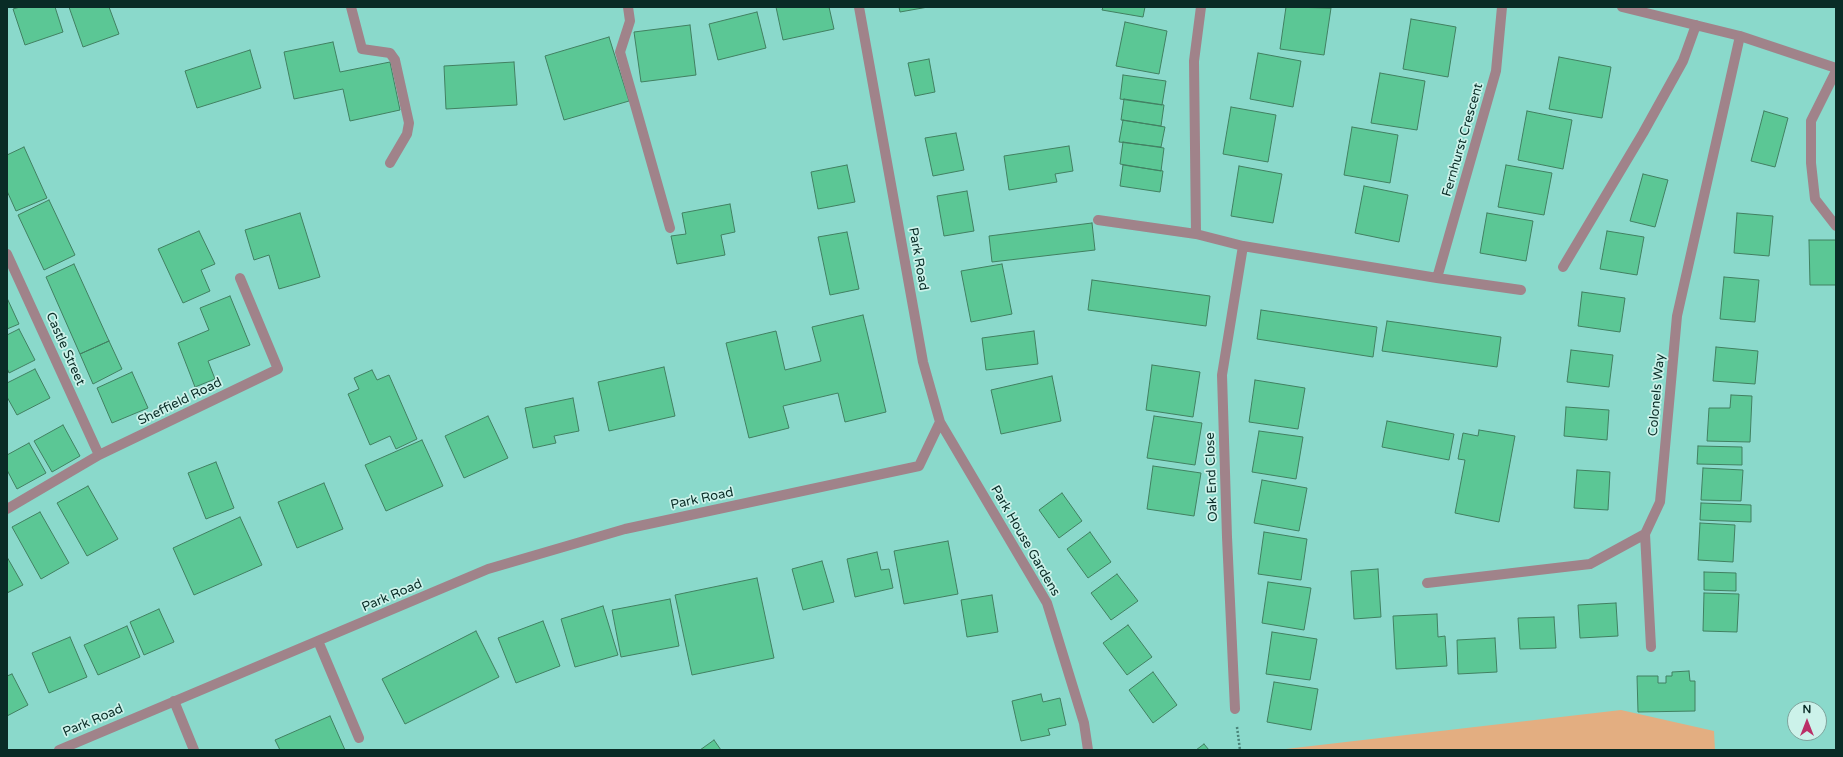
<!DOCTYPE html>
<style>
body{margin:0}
#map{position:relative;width:1843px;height:757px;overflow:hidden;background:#8ad9cb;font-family:"Varela Round",sans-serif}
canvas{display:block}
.frame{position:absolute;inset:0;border:8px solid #092c26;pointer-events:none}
.north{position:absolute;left:1787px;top:701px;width:40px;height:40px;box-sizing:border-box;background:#ccf2ea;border:1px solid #7ea39c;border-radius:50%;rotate:0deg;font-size:11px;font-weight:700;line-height:16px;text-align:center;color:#092c26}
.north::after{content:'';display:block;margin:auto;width:14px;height:18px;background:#ba2f67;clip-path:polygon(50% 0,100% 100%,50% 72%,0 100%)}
</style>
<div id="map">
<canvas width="1843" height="757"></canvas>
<div class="frame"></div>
<div class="north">N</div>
</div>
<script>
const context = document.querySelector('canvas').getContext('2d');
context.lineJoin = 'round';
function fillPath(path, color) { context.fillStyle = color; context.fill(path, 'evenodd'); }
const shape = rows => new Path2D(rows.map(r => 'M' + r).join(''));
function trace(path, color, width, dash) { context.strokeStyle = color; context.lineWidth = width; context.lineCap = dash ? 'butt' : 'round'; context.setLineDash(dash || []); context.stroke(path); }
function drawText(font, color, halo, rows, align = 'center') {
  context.font = font + ' "Varela Round",sans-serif'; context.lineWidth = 3.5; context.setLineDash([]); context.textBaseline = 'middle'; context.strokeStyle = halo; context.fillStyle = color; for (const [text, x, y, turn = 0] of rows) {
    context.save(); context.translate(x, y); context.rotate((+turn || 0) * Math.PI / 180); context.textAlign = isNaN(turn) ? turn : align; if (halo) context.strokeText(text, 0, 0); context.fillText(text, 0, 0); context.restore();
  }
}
const green = shape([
 [1621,710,1714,731,1715,750,1277,750]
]);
const building = shape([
 [20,7,55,7,63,32,25,45,13,9,20,7],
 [69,7,109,7,119,34,83,47,69,7],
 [776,7,829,7,834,29,783,40,776,7],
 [899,7,928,7,900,12,899,7],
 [1103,7,1145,7,1143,17,1102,10,1103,7],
 [1286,7,1331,8,1324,55,1280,49,1286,7],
 [757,12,766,48,718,60,709,24,757,12],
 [1411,19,1456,27,1448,77,1403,69,1411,19],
 [1125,22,1167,31,1159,74,1116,66,1125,22],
 [690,25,696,75,641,82,634,32,690,25],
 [609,37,629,101,564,120,545,56,609,37],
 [333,42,340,72,390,62,400,110,350,121,343,89,294,99,284,52,333,42],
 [250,50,261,88,197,108,185,71,250,50],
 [1258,53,1301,61,1293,107,1250,99,1258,53],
 [1559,57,1611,67,1602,118,1549,109,1559,57],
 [929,59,935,92,915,96,908,63,929,59],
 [514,62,517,105,446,109,444,66,514,62],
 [1380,73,1425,81,1417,130,1371,123,1380,73],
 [1123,75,1166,81,1162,105,1120,99,1123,75],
 [1124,99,1164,105,1161,126,1121,120,1124,99],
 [1231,107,1276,115,1268,162,1223,154,1231,107],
 [1527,111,1572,120,1563,169,1518,160,1527,111],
 [1764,111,1788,118,1775,167,1751,161,1764,111],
 [1123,120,1165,127,1161,147,1119,142,1123,120],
 [1352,127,1398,135,1390,183,1344,175,1352,127],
 [956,133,964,170,933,176,925,138,956,133],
 [1123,142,1164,148,1161,171,1120,164,1123,142],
 [1069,146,1073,171,1055,174,1057,182,1009,190,1004,156,1069,146],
 [24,147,47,198,16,211,7,191,7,155,24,147],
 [847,165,855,202,818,209,811,172,847,165],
 [1123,165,1163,171,1160,192,1120,186,1123,165],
 [1506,165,1552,173,1544,215,1498,207,1506,165],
 [1239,166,1282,174,1273,223,1231,216,1239,166],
 [1643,174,1668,180,1655,227,1630,221,1643,174],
 [1364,186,1408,195,1399,242,1355,233,1364,186],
 [967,191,974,231,944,236,937,196,967,191],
 [49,200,75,255,44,270,18,215,49,200],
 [730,204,735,232,721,235,725,255,677,264,671,236,686,234,682,213,730,204],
 [300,213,320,277,279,289,269,255,254,260,245,230,300,213],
 [1487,213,1533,221,1526,261,1480,253,1487,213],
 [1737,213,1773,216,1769,256,1734,253,1737,213],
 [1092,223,1095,250,992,262,989,236,1092,223],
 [199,231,215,264,201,270,210,291,183,303,158,249,199,231],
 [1607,231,1644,237,1637,275,1600,269,1607,231],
 [847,232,859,289,830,295,818,237,847,232],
 [1809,240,1836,240,1836,285,1810,285,1809,240],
 [74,264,109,341,80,354,46,277,74,264],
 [1002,264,1012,314,971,322,961,271,1002,264],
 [1724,277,1759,280,1755,322,1720,319,1724,277],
 [1092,280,1210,296,1206,326,1088,310,1092,280],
 [1582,292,1625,298,1620,332,1578,326,1582,292],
 [230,296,250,345,208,361,215,379,195,387,178,343,209,330,200,308,230,296],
 [7,298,19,324,7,329,7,298],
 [1261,310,1377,327,1373,357,1257,339,1261,310],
 [863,315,886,412,845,422,838,393,783,406,789,428,749,438,726,343,776,331,785,370,821,361,812,327,863,315],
 [1387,321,1501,337,1497,367,1382,351,1387,321],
 [19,329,35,360,9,373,7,368,7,335,19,329],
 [1034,331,1038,364,986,370,982,338,1034,331],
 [109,341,122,369,93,384,80,354,109,341],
 [1716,347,1758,351,1755,384,1713,381,1716,347],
 [1571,350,1613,355,1609,387,1567,382,1571,350],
 [1152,365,1200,372,1193,417,1146,410,1152,365],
 [664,367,675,416,609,431,598,382,664,367],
 [35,369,50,398,17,415,7,397,7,383,35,369],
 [372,370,377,380,389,375,417,439,396,449,390,436,370,445,348,394,359,389,354,378,372,370],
 [132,372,148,408,112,423,97,388,132,372],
 [1052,376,1061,421,1001,434,991,390,1052,376],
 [1255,380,1305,388,1298,429,1249,422,1255,380],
 [1731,395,1752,396,1750,442,1707,441,1709,408,1730,408,1731,395],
 [573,398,579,431,554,436,556,443,533,448,525,408,573,398],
 [1566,407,1609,410,1607,440,1564,436,1566,407],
 [488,416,508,458,464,478,445,436,488,416],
 [1154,416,1202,423,1195,465,1147,458,1154,416],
 [1387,421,1454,434,1449,460,1382,447,1387,421],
 [63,425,80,456,52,472,34,441,63,425],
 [1479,430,1515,436,1499,522,1455,513,1465,460,1458,459,1463,433,1478,436,1479,430],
 [1259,431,1303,437,1296,479,1252,472,1259,431],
 [422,440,443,486,386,511,365,465,422,440],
 [29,443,46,473,17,489,7,470,7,455,29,443],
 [1698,446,1742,447,1742,465,1697,464,1698,446],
 [216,462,234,508,206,519,188,473,216,462],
 [1153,466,1201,473,1194,516,1147,509,1153,466],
 [1703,468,1743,470,1741,501,1701,500,1703,468],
 [1577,470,1610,472,1608,510,1574,508,1577,470],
 [1262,480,1307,488,1299,531,1254,523,1262,480],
 [324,483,343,529,297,548,278,502,324,483],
 [88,486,118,539,87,556,57,503,88,486],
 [1062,493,1082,521,1059,538,1039,510,1062,493],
 [1701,503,1751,505,1751,522,1700,520,1701,503],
 [40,512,69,563,41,579,12,527,40,512],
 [240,517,262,565,194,595,173,548,240,517],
 [1700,523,1735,525,1733,562,1698,560,1700,523],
 [1090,532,1111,562,1088,578,1067,549,1090,532],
 [1264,532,1307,539,1301,580,1258,574,1264,532],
 [948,541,958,594,904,604,894,551,948,541],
 [877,552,881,570,889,569,893,588,855,597,847,559,877,552],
 [7,557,23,585,7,593,7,557],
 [822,561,834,602,803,610,792,569,822,561],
 [1378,569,1381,617,1354,619,1351,571,1378,569],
 [1704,572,1736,573,1736,591,1704,590,1704,572],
 [1117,574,1138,601,1111,620,1091,593,1117,574],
 [757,578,774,658,692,675,675,595,757,578],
 [1268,582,1311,588,1304,630,1262,623,1268,582],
 [1704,593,1739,594,1737,632,1703,631,1704,593],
 [992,595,998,632,967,637,961,600,992,595],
 [670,599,679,646,621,657,612,610,670,599],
 [1616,603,1618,636,1580,638,1578,605,1616,603],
 [603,606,618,655,575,667,561,619,603,606],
 [159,609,174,642,144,655,130,622,159,609],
 [1437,614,1438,637,1445,636,1447,666,1396,669,1393,616,1437,614],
 [1554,617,1556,648,1520,649,1518,618,1554,617],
 [543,621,560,666,516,683,498,638,543,621],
 [1128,625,1152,657,1127,675,1103,643,1128,625],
 [127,626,140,657,98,675,84,645,127,626],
 [476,631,499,677,405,724,382,679,476,631],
 [1272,632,1317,639,1310,680,1266,674,1272,632],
 [70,637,87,677,49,693,32,653,70,637],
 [1495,638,1497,672,1458,674,1457,640,1495,638],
 [1689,671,1690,681,1695,681,1695,711,1638,712,1637,676,1658,676,1658,683,1666,683,1666,676,1672,676,1672,672,1689,671],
 [1153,672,1177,705,1153,723,1129,690,1153,672],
 [12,674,28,705,7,716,7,676,12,674],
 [1274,682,1318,689,1311,730,1267,722,1274,682],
 [1041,694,1043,702,1060,698,1066,725,1048,729,1050,735,1021,741,1012,701,1041,694],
 [330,716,345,750,280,750,275,740,330,716],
 [714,740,721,750,700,750,714,740],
 [1204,744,1209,750,1196,750,1204,744]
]);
const path = shape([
 [1237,727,1240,750]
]);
const minor = shape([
 [351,7,362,49,390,53,395,60,409,123,407,134,390,163],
 [628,7,630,21,620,52,670,228],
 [1622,7,1740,36,1836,68],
 [1836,71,1811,121,1811,163,1815,199,1836,226],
 [1098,220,1196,234,1243,246,1437,278,1521,290],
 [1196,234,1194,61,1201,7],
 [7,254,99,455],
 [1563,267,1643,133,1683,61,1696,25],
 [1437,278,1496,71,1502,7],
 [940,422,1047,603,1084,723,1088,750],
 [7,509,99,455,278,369,240,278],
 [1645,534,1651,647],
 [1427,583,1590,564,1645,534,1660,502,1677,316,1740,36],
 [318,641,359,738],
 [174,701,194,750],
 [1235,709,1227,537,1222,375,1243,246],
 [59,750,488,569,625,529,919,466,940,422,923,362,859,7]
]);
const streetNames = [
 ["Fernhurst Crescent",1463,140,-74],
 ["Park Road",918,259,80],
 ["Castle Street",65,349,66],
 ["Colonels Way",1657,395,-85],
 ["Sheffield Road",180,402,-26],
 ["Oak End Close",1212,477,-92],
 ["Park Road",702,499,-12],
 ["Park House Gardens",1025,541,60],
 ["Park Road",392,596,-23],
 ["Park Road",93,721,-23]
];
fillPath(green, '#e3ae81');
fillPath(building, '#5bc795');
trace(building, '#418061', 1);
trace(path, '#498278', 2.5, [2, 2]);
trace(minor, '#a0838a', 10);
drawText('13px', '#092c26', '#ccf2ea', streetNames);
</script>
